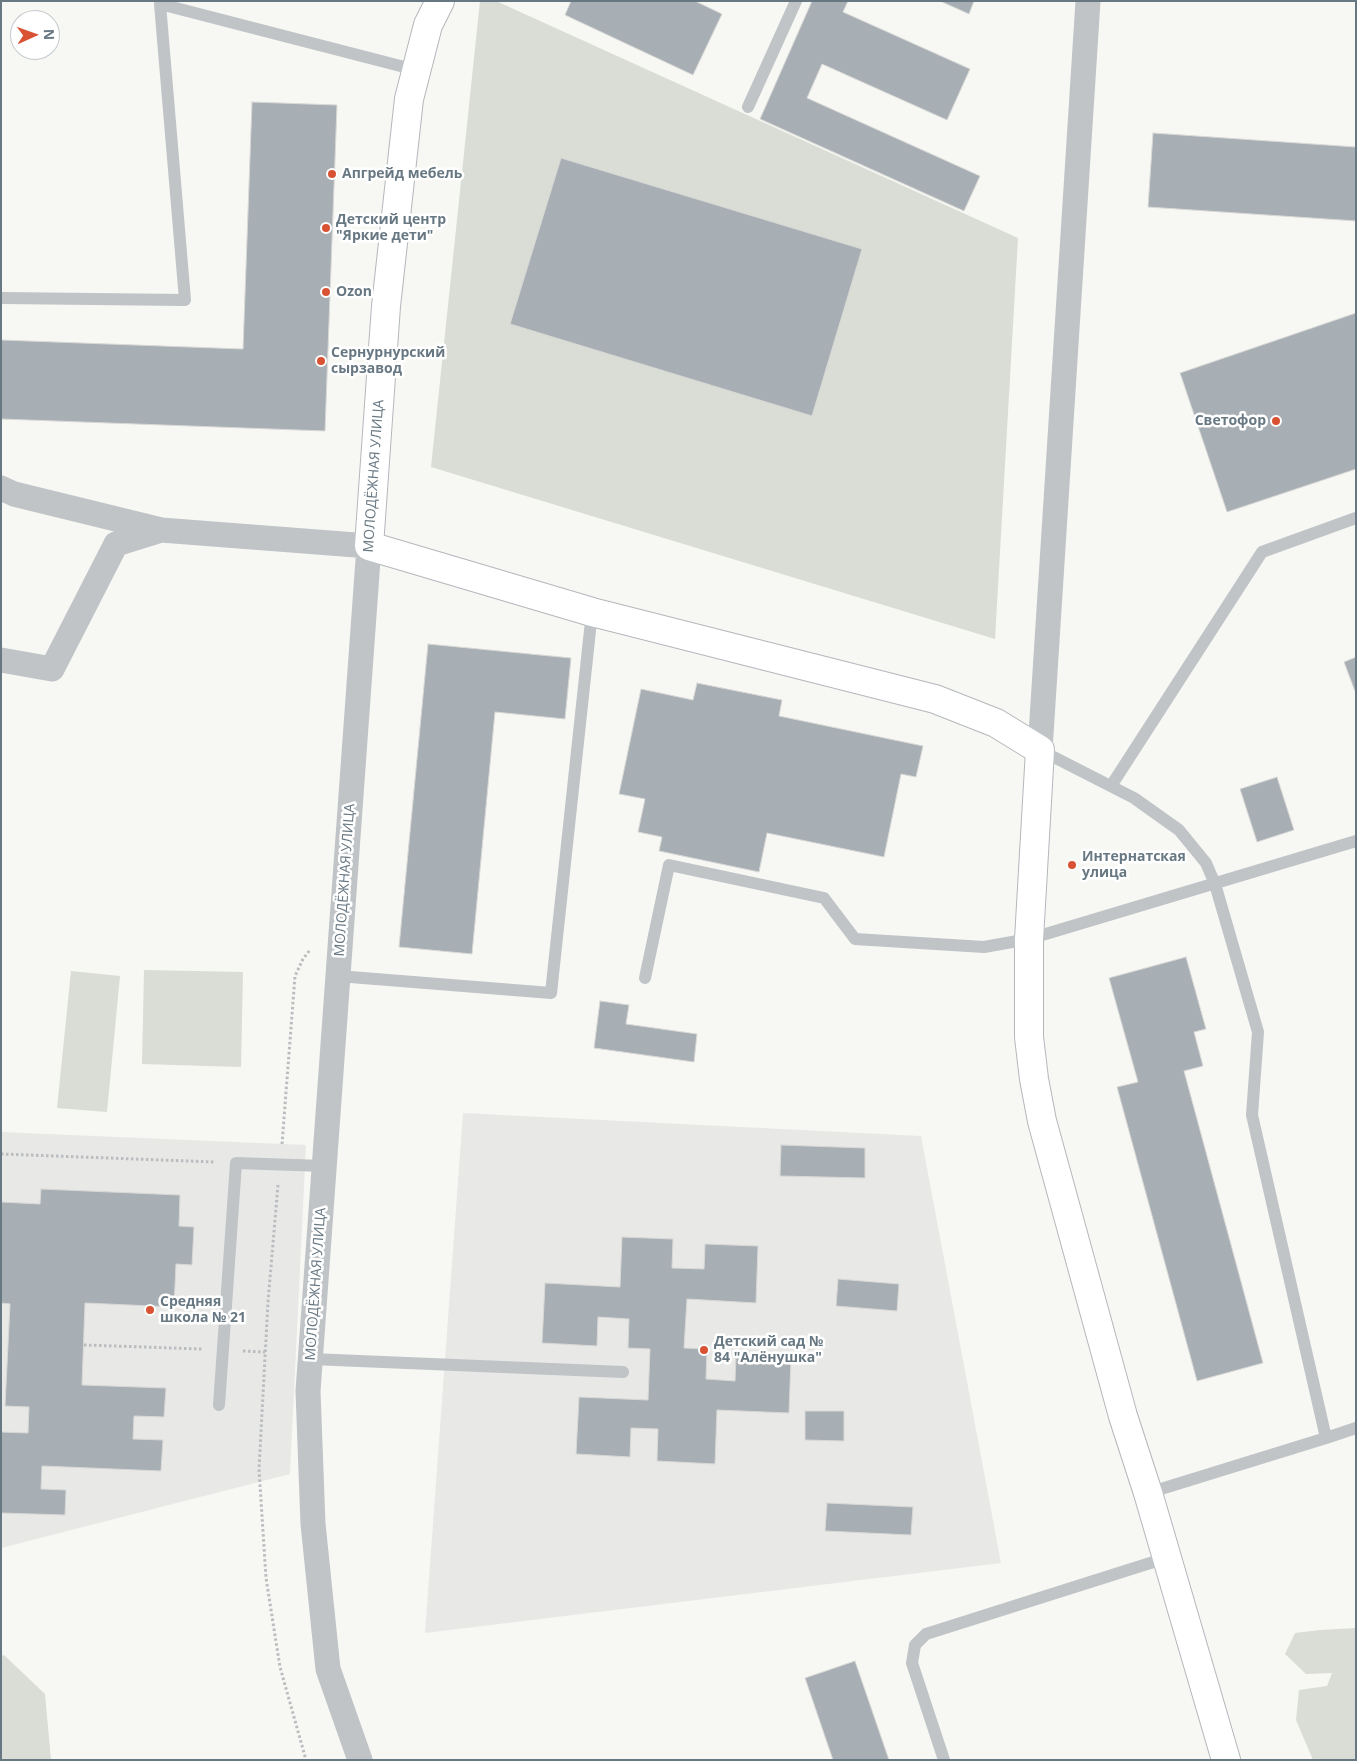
<!DOCTYPE html>
<meta charset="utf-8">
<style>
body{margin:0}
#map{position:relative;width:1357px;height:1761px;overflow:hidden;background:#f7f7f4;font-family:"Open Sans",sans-serif}
canvas{display:block}
.frame{position:absolute;inset:0;border:2px solid #687883;pointer-events:none}
.north{position:absolute;left:10px;top:10px;width:50px;height:50px;box-sizing:border-box;background:#fff;border:1px solid #c3c9cd;border-radius:50%;rotate:88deg;font-size:14px;font-weight:700;line-height:20px;text-align:center;color:#687883}
.north::after{content:'';display:block;margin:auto;width:18px;height:22px;background:#d85233;clip-path:polygon(50% 0,100% 100%,50% 72%,0 100%)}
</style>
<div id="map">
<canvas width="1357" height="1761"></canvas>
<div class="frame"></div>
<div class="north">N</div>
</div>
<script>
const context = document.querySelector('canvas').getContext('2d');
context.lineJoin = 'round';
function fillPath(path, color) { context.fillStyle = color; context.fill(path, 'evenodd'); }
const shape = rows => new Path2D(rows.map(r => 'M' + r).join(''));
function trace(path, color, width, dash) { context.strokeStyle = color; context.lineWidth = width; context.lineCap = dash ? 'butt' : 'round'; context.setLineDash(dash || []); context.stroke(path); }
function drawText(font, color, halo, rows, align = 'center') {
  context.font = font + ' "Open Sans",sans-serif'; context.lineWidth = 5; context.setLineDash([]); context.textBaseline = 'middle'; context.strokeStyle = halo; context.fillStyle = color; for (const [text, x, y, turn = 0] of rows) {
    context.save(); context.translate(x, y); context.rotate((+turn || 0) * Math.PI / 180); context.textAlign = isNaN(turn) ? turn : align; if (halo) context.strokeText(text, 0, 0); context.fillText(text, 0, 0); context.restore();
  }
}
const built = shape([
 [463,1113,921,1136,1001,1563,425,1633],
 [1,1132,306,1145,290,1474,1,1548]
]);
const green = shape([
 [480,1,496,1,1018,238,995,639,431,467],
 [144,970,243,972,241,1067,142,1064],
 [71,971,120,976,107,1112,57,1108],
 [1356,1628,1356,1760,1313,1760,1296,1720,1299,1690,1327,1686,1332,1673,1306,1674,1285,1654,1295,1633,1320,1630],
 [4,1655,45,1694,51,1760,1,1760,1,1656]
]);
const building = shape([
 [571,1,695,1,722,14,693,75,565,15,571,1],
 [812,1,848,1,843,12,970,69,947,120,822,64,807,98,980,176,964,211,760,119,812,1],
 [940,1,974,1,969,14,940,1],
 [252,102,337,105,325,431,1,419,1,340,243,349,252,102],
 [1153,133,1356,147,1356,221,1148,207,1153,133],
 [561,158,862,249,812,416,510,324,561,158],
 [1356,313,1356,469,1227,512,1180,373,1356,313],
 [428,644,571,658,565,719,495,712,472,954,399,947,428,644],
 [1356,657,1356,694,1344,662,1356,657],
 [697,683,782,700,779,716,923,746,916,777,901,774,884,857,767,833,759,872,659,851,662,837,638,832,645,799,619,794,641,689,693,700,697,683],
 [1277,777,1294,830,1257,842,1240,789,1277,777],
 [1186,957,1206,1029,1194,1032,1203,1066,1184,1071,1263,1363,1197,1381,1117,1087,1138,1082,1109,978,1186,957],
 [600,1001,629,1005,626,1024,697,1034,694,1062,594,1048,600,1001],
 [781,1145,865,1148,865,1178,780,1176,781,1145],
 [41,1189,180,1195,179,1226,194,1227,192,1265,176,1264,174,1307,85,1303,82,1385,166,1388,164,1417,134,1416,133,1439,163,1440,161,1471,42,1466,41,1489,66,1490,65,1515,1,1513,1,1432,28,1433,29,1407,5,1406,10,1304,1,1303,1,1202,40,1204,41,1189],
 [622,1237,673,1239,672,1268,704,1269,705,1244,758,1246,756,1303,687,1299,684,1348,707,1349,706,1379,735,1381,736,1355,791,1358,789,1413,717,1410,715,1464,657,1461,658,1429,631,1428,630,1457,576,1454,579,1397,648,1400,650,1349,628,1348,629,1319,598,1317,597,1346,542,1343,545,1283,620,1287,622,1237],
 [838,1279,899,1284,897,1311,836,1306,838,1279],
 [805,1411,844,1411,844,1441,805,1440,805,1411],
 [827,1503,913,1507,911,1535,825,1531,827,1503],
 [855,1661,889,1760,833,1760,805,1678,855,1661]
]);
const path = shape([
 [282,1144,295,976,303,959,310,950],
 [1,1154,215,1162],
 [278,1185,268,1302,259,1469,266,1578,280,1667,306,1760],
 [84,1345,202,1349],
 [243,1351,265,1352]
]);
const lane = shape([
 [160,4,416,70],
 [748,107,796,1],
 [1,298,185,300,160,4,162,1],
 [1040,750,1134,798,1179,830,1206,863,1215,884,1258,1032,1252,1115,1326,1438,1148,1493],
 [1111,786,1262,552,1356,518],
 [338,976,551,993,592,612],
 [645,978,669,865,824,898,855,939,984,947,1029,939,1356,841],
 [311,1359,623,1372],
 [219,1405,236,1163,324,1166],
 [1326,1438,1356,1428],
 [944,1760,912,1663,915,1645,926,1634,1166,1558]
]);
const street = shape([
 [1,488,14,494,161,530,369,546,308,1391,313,1524,328,1669,360,1760],
 [1,660,52,669,116,544,161,530],
 [1040,750,1088,1]
]);
const secondary = shape([
 [440,1,428,25,409,99,386,306,369,546,592,612,935,699,996,723,1040,750,1029,939,1029,1037,1034,1079,1042,1121,1123,1416,1148,1493,1226,1760]
]);
const markers = [
 [332,174,5,"#d85233"],
 [326,228,5,"#d85233"],
 [326,292,5,"#d85233"],
 [321,361,5,"#d85233"],
 [1276,421,5,"#d85233"],
 [1072,865,5,"#d85233"],
 [150,1310,5,"#d85233"],
 [704,1350,5,"#d85233"]
];
const poiNames = [
 ["Апгрейд мебель",342,174],
 ["Детский центр",336,220],
 ["\"Яркие дети\"",336,236],
 ["Ozon",336,292],
 ["Сернурнурский",331,353],
 ["сырзавод",331,369],
 ["Светофор",1266,421,"right"],
 ["Интернатская",1082,857],
 ["улица",1082,873],
 ["Средняя",160,1302],
 ["школа № 21",160,1318],
 ["Детский сад №",714,1342],
 ["84 \"Алёнушка\"",714,1358]
];
const streetNames = [
 ["МОЛОДЁЖНАЯ УЛИЦА",374,476,-86],
 ["МОЛОДЁЖНАЯ УЛИЦА",345,880,-86],
 ["МОЛОДЁЖНАЯ УЛИЦА",316,1284,-86]
];
fillPath(built, '#e8e8e7');
fillPath(green, '#d9ddd5');
fillPath(building, '#a8afb4');
trace(building, '#d8d8d6', 1);
trace(secondary, '#b3b8bc', 30);
trace(path, '#babdbf', 3, [2.5, 2.5]);
trace(lane, '#c0c4c7', 12);
trace(street, '#c0c4c7', 25);
trace(secondary, '#fff', 28);
for (const [x, y, r, color] of markers) { const dot = new Path2D(); dot.arc(x, y, r, 0, 2 * Math.PI); context.fillStyle = color; context.fill(dot); trace(dot, '#fff', 2); }
drawText('bold 14px', '#687883', '#fff', poiNames, 'left');
drawText('14px', '#687883', '#fff', streetNames);
</script>
